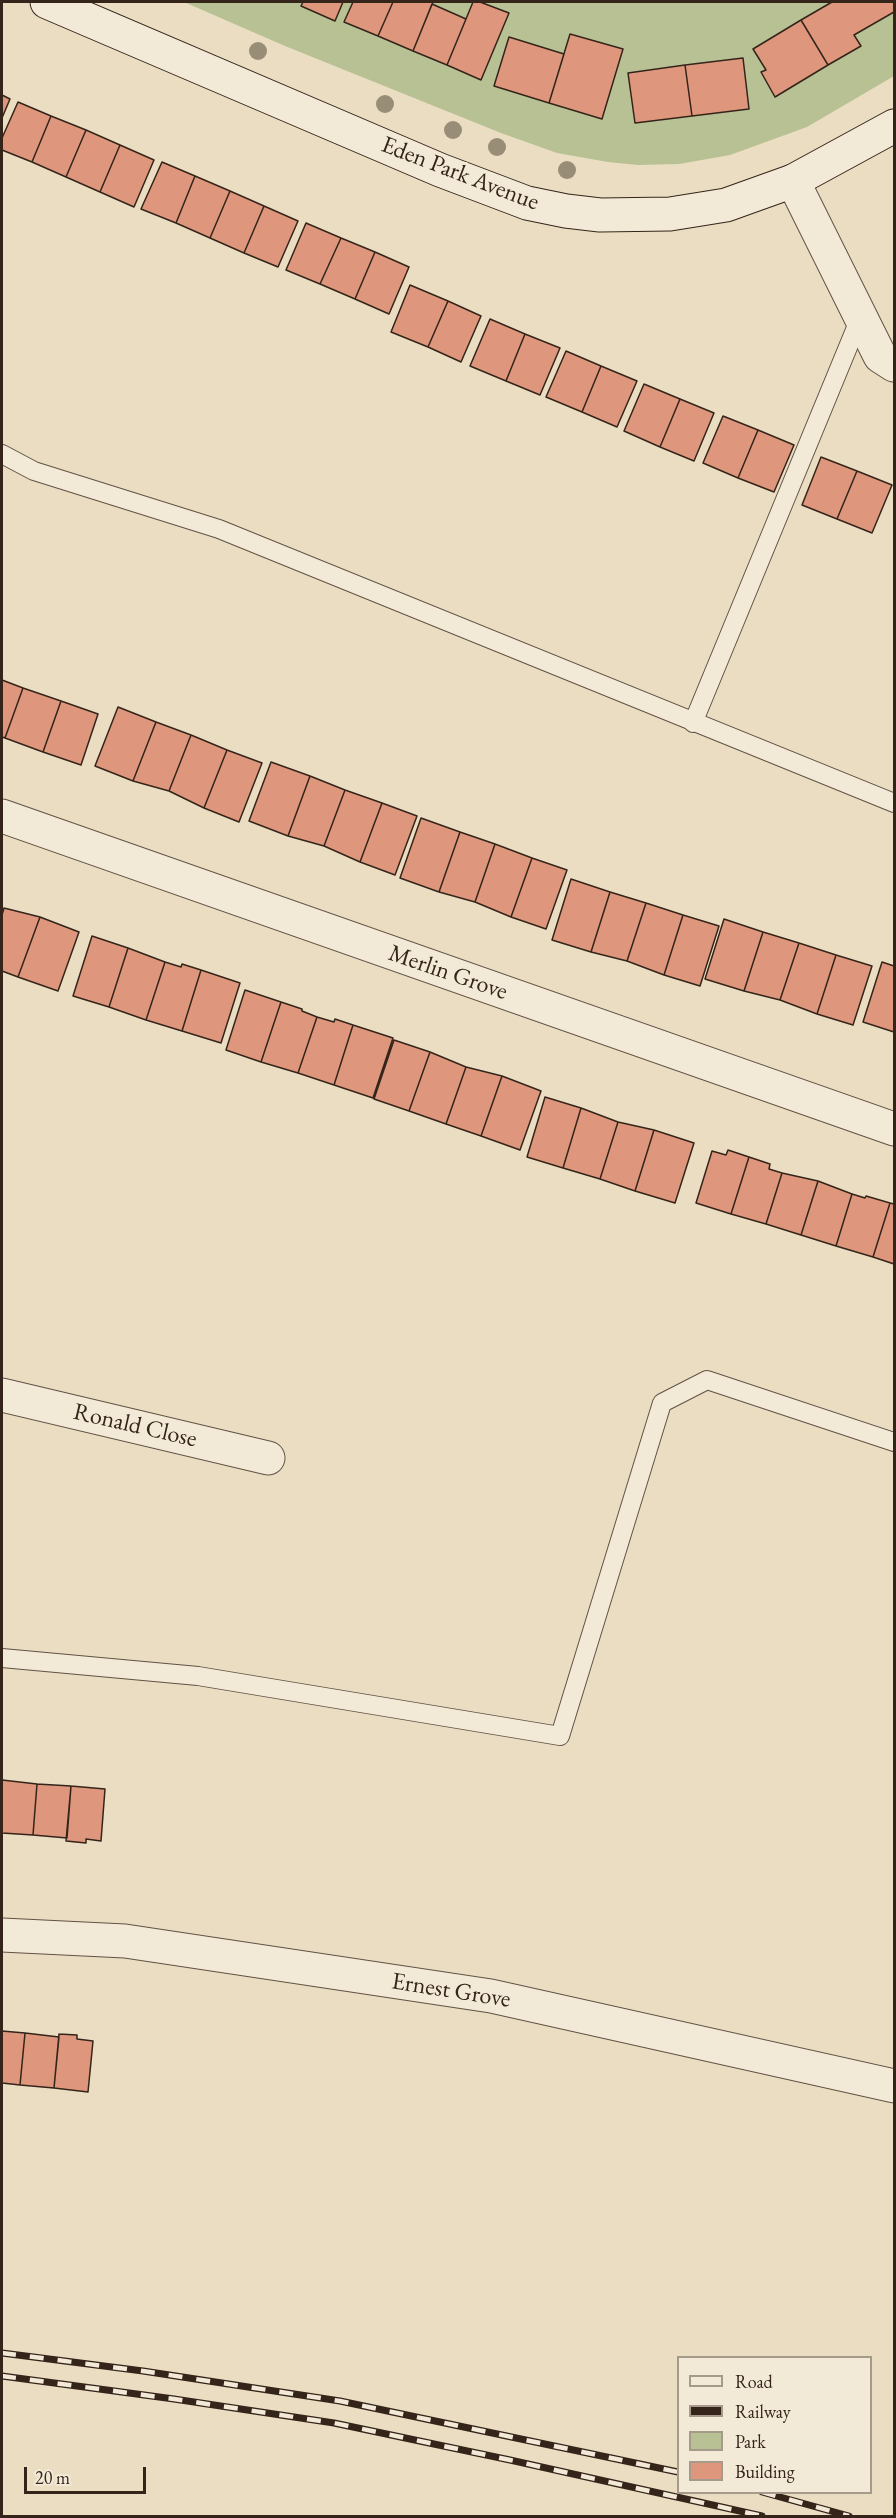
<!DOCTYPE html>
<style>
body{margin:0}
#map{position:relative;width:896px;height:2518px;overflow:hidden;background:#ebddc2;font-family:"EB Garamond",serif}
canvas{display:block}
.frame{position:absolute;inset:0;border:3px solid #34241a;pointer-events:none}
.legend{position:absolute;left:677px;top:2356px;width:195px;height:138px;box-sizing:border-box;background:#f2e9d7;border:2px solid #a69a8b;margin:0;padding:8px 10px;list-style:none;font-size:18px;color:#34241a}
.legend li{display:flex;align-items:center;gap:12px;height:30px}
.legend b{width:30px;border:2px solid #a69a8b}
.scale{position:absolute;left:24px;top:2467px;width:122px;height:27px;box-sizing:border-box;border:3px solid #34241a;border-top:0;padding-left:8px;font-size:18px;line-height:21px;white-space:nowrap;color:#34241a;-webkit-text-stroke:4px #f2e9d7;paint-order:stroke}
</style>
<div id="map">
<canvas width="896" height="2518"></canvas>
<div class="frame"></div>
<ul class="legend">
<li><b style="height:8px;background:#f2e9d7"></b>Road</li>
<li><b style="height:8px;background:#34241a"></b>Railway</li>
<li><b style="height:16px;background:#b7c193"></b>Park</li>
<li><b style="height:16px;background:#de977c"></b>Building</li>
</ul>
<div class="scale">20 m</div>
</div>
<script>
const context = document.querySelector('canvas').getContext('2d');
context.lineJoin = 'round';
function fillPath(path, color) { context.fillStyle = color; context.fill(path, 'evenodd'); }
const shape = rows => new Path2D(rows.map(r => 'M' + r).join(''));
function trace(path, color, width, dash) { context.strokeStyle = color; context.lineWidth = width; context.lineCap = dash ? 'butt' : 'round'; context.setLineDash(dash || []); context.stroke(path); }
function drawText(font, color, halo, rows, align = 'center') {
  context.font = font + ' "EB Garamond",serif'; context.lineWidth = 6; context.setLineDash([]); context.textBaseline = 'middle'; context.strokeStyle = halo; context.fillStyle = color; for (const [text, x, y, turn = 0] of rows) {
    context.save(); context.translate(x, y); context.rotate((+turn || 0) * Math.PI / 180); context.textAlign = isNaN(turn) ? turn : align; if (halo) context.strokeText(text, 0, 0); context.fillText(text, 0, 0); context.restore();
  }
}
const green = shape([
 [184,2,894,2,894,76,807,127,730,155,679,164,638,165,608,162,557,153,501,133,285,46]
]);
const building = shape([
 [303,2,343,2,335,21,301,6,303,2],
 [353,2,393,2,378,36,344,22,353,2],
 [393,2,433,2,413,51,378,36,393,2],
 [473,2,480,2,509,13,481,80,447,65,473,2],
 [832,2,894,2,894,12,854,35,861,46,828,65,801,20,832,2],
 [432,4,466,19,447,65,413,51,432,4],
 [801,20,828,65,775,97,761,72,766,70,753,49,801,20],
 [570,34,623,49,602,119,549,103,570,34],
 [509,37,564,54,549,103,494,86,509,37],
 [743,58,749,109,692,116,685,65,743,58],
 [685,65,692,116,635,123,628,73,685,65],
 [2,95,10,99,2,118,2,95],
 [18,102,51,116,32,162,2,150,2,138,18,102],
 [51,116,86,130,66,177,32,162,51,116],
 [86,130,120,145,100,192,66,177,86,130],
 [120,145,154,160,134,207,100,192,120,145],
 [162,162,195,176,176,223,141,209,162,162],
 [195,176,230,191,210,238,176,223,195,176],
 [230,191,264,206,244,253,210,238,230,191],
 [264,206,298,221,278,267,244,253,264,206],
 [306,223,341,238,320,284,286,270,306,223],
 [341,238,375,252,355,299,320,284,341,238],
 [375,252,409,267,389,314,355,299,375,252],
 [410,285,448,301,428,347,391,332,410,285],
 [448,301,481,316,461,362,428,347,448,301],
 [490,319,525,334,506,381,470,366,490,319],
 [525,334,560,348,540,395,506,381,525,334],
 [566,351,601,366,582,412,546,397,566,351],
 [601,366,637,381,617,427,582,412,601,366],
 [644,384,680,399,660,447,624,431,644,384],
 [680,399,714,413,694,461,660,447,680,399],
 [723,416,758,430,738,478,703,463,723,416],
 [758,430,794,445,774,492,738,478,758,430],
 [821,457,857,471,837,519,802,505,821,457],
 [857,471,892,485,872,533,837,519,857,471],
 [2,680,23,688,5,738,2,737,2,680],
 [23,688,61,701,43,752,5,738,23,688],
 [61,701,98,714,81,765,43,752,61,701],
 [118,707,156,722,133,781,95,766,118,707],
 [156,722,191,735,169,791,133,781,156,722],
 [191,735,227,750,204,808,169,791,191,735],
 [227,750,262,763,239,822,204,808,227,750],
 [271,762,310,776,288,836,249,821,271,762],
 [310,776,345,790,324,846,288,836,310,776],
 [345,790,382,803,360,862,324,846,345,790],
 [382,803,417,816,395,875,360,862,382,803],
 [421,818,460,832,439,892,400,878,421,818],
 [460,832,495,844,475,902,439,892,460,832],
 [495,844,532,858,511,917,475,902,495,844],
 [532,858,567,870,546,929,511,917,532,858],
 [571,879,610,892,591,952,552,940,571,879],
 [610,892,646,903,627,961,591,952,610,892],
 [646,903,683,915,664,975,627,961,646,903],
 [4,908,40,917,18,977,2,971,2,915,4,908],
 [683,915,719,926,700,986,664,975,683,915],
 [40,917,79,932,58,991,18,977,40,917],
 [724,919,763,932,744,991,705,979,724,919],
 [763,932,799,943,780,1000,744,991,763,932],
 [92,936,128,948,109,1007,73,996,92,936],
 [799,943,836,955,817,1014,780,1000,799,943],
 [128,948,165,962,146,1020,109,1007,128,948],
 [836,955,872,966,853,1025,817,1014,836,955],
 [165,962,181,967,182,964,201,970,182,1031,146,1020,165,962],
 [882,962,894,966,894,1032,863,1022,882,962],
 [201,970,240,983,221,1043,182,1031,201,970],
 [245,990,281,1002,261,1062,226,1050,245,990],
 [281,1002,302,1009,302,1011,317,1017,298,1073,261,1062,281,1002],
 [317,1017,334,1022,335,1019,353,1025,334,1085,298,1073,317,1017],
 [353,1025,393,1038,373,1098,334,1085,353,1025],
 [394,1040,430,1052,409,1111,374,1099,394,1040],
 [430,1052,466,1067,446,1124,409,1111,430,1052],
 [466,1067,502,1076,481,1136,446,1124,466,1067],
 [502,1076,541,1091,520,1150,481,1136,502,1076],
 [545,1097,581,1108,563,1168,527,1157,545,1097],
 [581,1108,618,1122,600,1179,563,1168,581,1108],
 [618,1122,654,1130,635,1191,600,1179,618,1122],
 [654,1130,694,1143,675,1203,635,1191,654,1130],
 [728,1150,749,1157,731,1214,696,1203,712,1151,726,1155,728,1150],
 [749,1157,770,1164,769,1169,782,1173,766,1224,731,1214,749,1157],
 [782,1173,818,1181,801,1235,766,1224,782,1173],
 [818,1181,852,1194,836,1246,801,1235,818,1181],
 [852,1194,865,1198,866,1196,890,1203,873,1257,836,1246,852,1194],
 [890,1203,894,1204,894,1264,873,1257,890,1203],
 [2,1780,37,1784,33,1835,2,1833,2,1780],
 [37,1784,71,1786,67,1838,33,1835,37,1784],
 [71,1786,105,1789,101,1841,86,1839,86,1843,66,1841,71,1786],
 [2,2031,25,2033,20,2085,2,2083,2,2031],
 [25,2033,59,2037,54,2088,20,2085,25,2033],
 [59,2034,77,2035,77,2039,93,2041,88,2092,54,2088,59,2034]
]);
const lane = shape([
 [2,454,34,471,219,529,894,803],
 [693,723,860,318],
 [2,1658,198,1676,560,1736,662,1403,707,1380,894,1442]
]);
const street = shape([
 [793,181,880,356,894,365],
 [2,816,894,1129],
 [2,1395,268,1458],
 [2,1935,125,1941,491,1996,894,2086]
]);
const secondary = shape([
 [47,2,440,170,527,203,566,211,600,215,670,214,726,205,793,181,894,126]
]);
const rail = shape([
 [2,2353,143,2371,340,2401,678,2472],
 [2,2376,174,2399,334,2423,510,2460,762,2516],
 [762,2492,849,2516]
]);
const trees = [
 [258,51],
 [385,104],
 [453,130],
 [497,147],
 [567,170]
];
const streetNames = [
 ["Eden Park Avenue",460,174,21],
 ["Merlin Grove",448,973,19],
 ["Ronald Close",135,1426,13],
 ["Ernest Grove",451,1991,9]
];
fillPath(green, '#b7c193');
fillPath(building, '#de977c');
trace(building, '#34241a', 1.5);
trace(lane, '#625244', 20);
trace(street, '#625244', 35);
trace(secondary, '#34241a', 35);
trace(lane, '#f2e9d7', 18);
trace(street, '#f2e9d7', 33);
trace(secondary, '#f2e9d7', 33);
trace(rail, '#34241a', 7);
trace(rail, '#f2e9d7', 4.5, [14]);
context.fillStyle = '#988d76';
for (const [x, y] of trees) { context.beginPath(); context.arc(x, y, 9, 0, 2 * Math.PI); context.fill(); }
drawText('24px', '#34241a', '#f2e9d7', streetNames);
</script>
